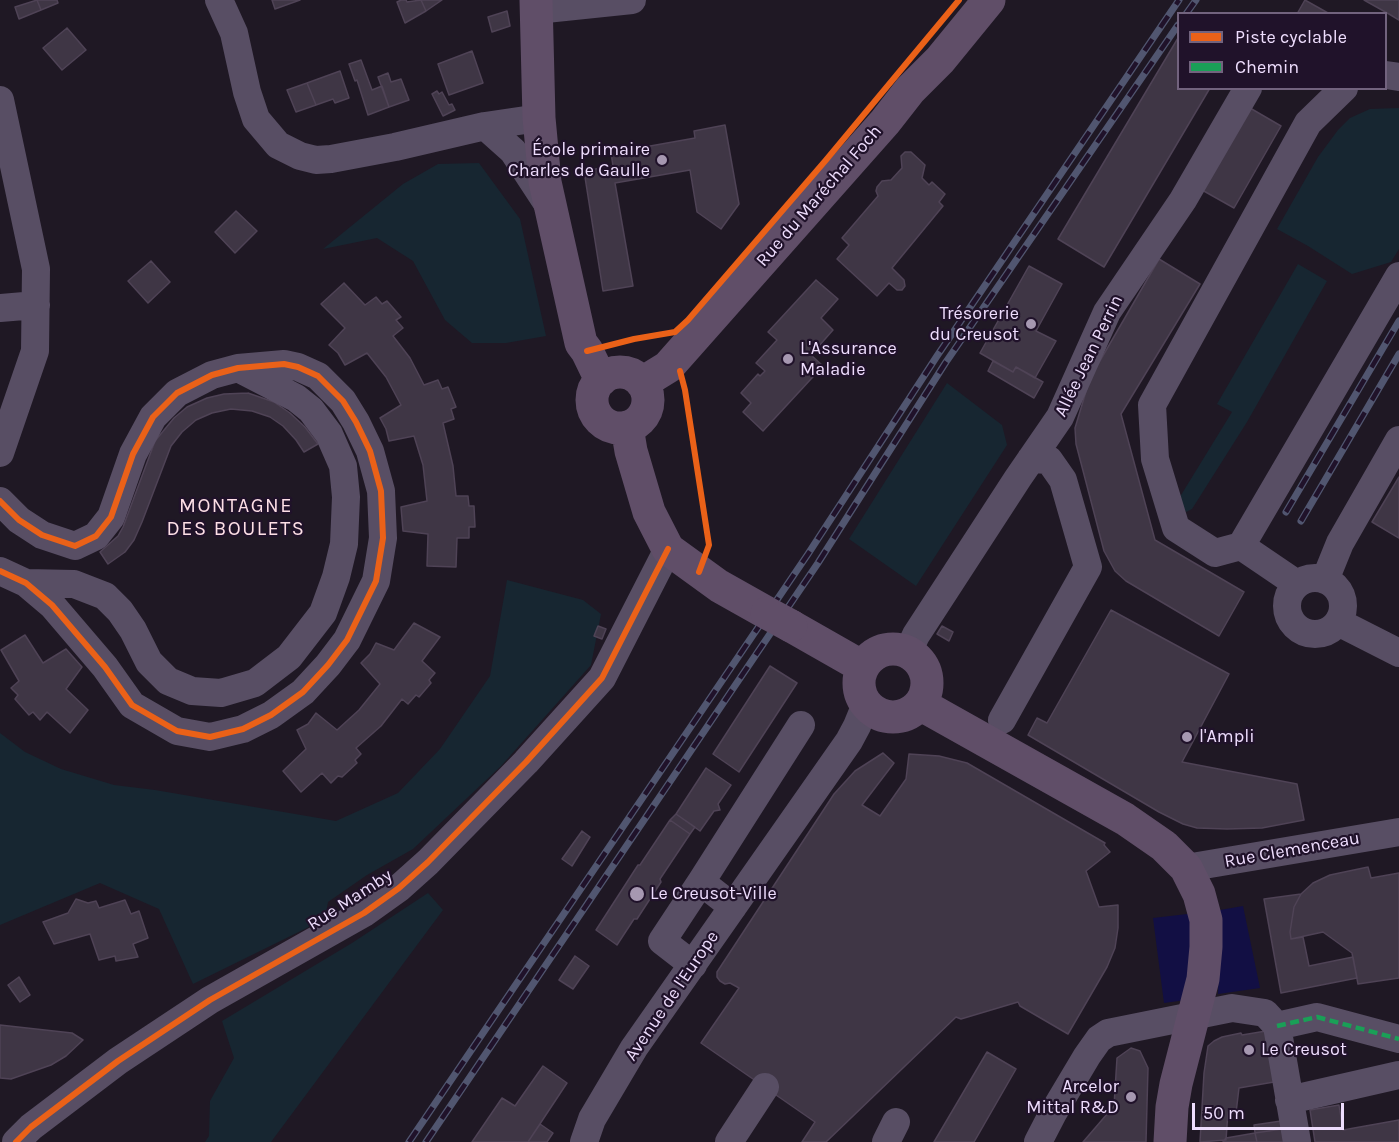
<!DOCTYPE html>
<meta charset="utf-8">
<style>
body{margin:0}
#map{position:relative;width:1399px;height:1142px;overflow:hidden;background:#1f1824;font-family:Karla,sans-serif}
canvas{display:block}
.legend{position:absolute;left:1177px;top:12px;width:210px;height:78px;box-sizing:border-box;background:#20122a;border:2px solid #72637e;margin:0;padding:8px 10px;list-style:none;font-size:18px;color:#eeddfd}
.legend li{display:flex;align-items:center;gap:12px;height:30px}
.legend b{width:30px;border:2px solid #72637e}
.scale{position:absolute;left:1192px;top:1103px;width:152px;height:27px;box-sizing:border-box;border:3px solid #eeddfd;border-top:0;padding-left:8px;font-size:18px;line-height:21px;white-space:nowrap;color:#eeddfd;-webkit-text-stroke:4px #20122a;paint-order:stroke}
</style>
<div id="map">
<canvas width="1399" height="1142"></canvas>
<ul class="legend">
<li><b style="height:8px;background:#ea6118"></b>Piste cyclable</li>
<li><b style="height:8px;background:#1a9f57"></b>Chemin</li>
</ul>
<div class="scale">50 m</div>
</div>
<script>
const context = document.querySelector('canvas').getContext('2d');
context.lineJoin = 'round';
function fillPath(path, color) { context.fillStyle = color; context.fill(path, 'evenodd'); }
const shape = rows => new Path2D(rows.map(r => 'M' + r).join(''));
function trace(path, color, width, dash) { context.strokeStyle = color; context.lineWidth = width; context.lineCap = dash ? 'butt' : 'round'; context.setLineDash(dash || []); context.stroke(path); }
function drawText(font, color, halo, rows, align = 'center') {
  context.font = font + ' Karla,sans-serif'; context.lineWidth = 4.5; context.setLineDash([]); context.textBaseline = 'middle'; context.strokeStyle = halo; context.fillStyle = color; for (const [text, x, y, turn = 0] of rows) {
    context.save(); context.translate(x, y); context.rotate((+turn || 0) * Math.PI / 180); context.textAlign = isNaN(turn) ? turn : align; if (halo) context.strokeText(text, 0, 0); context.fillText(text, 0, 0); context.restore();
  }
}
const green = shape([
 [1399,108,1399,249,1391,262,1352,274,1308,246,1277,229,1318,157,1338,130,1350,118,1370,109],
 [479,163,520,219,546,336,506,343,472,343,445,320,413,261,377,238,323,249,403,184,438,164],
 [1298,264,1327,281,1247,422,1192,509,1186,512,1178,500,1232,412,1217,404],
 [947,383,1002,425,1007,445,916,586,849,539],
 [507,580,583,600,601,614,591,665,501,766,413,849,367,875,328,902,325,919,193,984,159,909,100,883,0,925,0,733,25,752,61,769,114,785,155,790,336,821,398,793,440,749,490,676],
 [428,893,443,910,271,1142,205,1142,209,1136,210,1101,234,1058,222,1021,352,943]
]);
const water = shape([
 [1243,906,1260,988,1218,994,1220,910],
 [1196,913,1186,1000,1164,1003,1153,918]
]);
const building = shape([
 [37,0,41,10,19,19,15,7,37,0],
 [37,0,57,0,58,3,41,10,37,0],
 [272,0,300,0,275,9,272,0],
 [401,0,406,0,407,2,421,0,426,11,405,23,397,2,401,0],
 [421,0,442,0,426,11,421,0],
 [1305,0,1328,13,1328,14,1297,14,1305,0],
 [1364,0,1399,0,1399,20,1389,14,1364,0],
 [507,11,510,26,492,32,488,17,507,11],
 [67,28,86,50,62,70,43,48,67,28],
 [1178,38,1178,88,1210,88,1104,267,1058,239,1178,38],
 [472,51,483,83,449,95,438,64,472,51],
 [361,60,372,90,382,86,389,107,368,115,357,80,355,81,349,64,361,60],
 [340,71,349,98,335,103,333,99,316,105,307,83,340,71],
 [388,73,391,82,401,79,409,100,389,107,378,77,388,73],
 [307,83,316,105,296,112,287,90,307,83],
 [437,91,439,94,442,92,449,105,452,104,455,110,443,116,432,94,437,91],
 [1250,108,1281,126,1234,208,1202,190,1250,108],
 [725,125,739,204,721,229,697,212,690,170,615,183,633,286,603,291,584,171,613,166,611,153,695,138,694,131,725,125],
 [905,152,911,152,925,165,922,178,929,185,932,182,945,194,939,202,943,206,892,268,904,280,905,286,902,290,897,290,889,283,877,296,837,259,849,245,842,238,878,196,876,191,877,187,882,181,891,180,902,168,901,156,905,152],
 [236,211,257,231,235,253,215,232,236,211],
 [1159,259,1200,284,1121,414,1155,540,1244,592,1219,636,1126,581,1115,571,1104,551,1076,444,1075,428,1090,378,1159,259],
 [151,261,170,282,148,303,128,281,151,261],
 [1029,266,1062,284,1036,331,1056,341,1035,378,1016,367,1013,372,980,353,1029,266],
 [816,280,838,299,821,318,833,330,811,355,823,366,763,431,743,412,751,403,741,393,758,374,760,376,765,371,756,363,777,340,768,332,816,280],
 [344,283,365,305,376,297,382,304,387,301,401,317,396,320,403,328,393,336,410,358,424,385,438,380,442,389,448,387,456,407,451,409,454,419,443,423,453,466,456,496,468,496,469,506,474,506,475,527,469,527,469,538,457,538,456,567,427,566,428,534,403,531,401,507,427,501,423,465,414,436,389,441,386,429,380,418,401,405,386,377,367,353,345,365,338,353,329,345,345,328,321,304,344,283],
 [993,361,1013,372,1016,367,1043,382,1034,398,988,371,993,361],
 [248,393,274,402,290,413,305,427,318,444,304,452,296,440,283,426,270,417,252,411,231,409,212,413,196,420,182,432,171,446,142,522,134,540,125,552,108,564,100,552,118,536,123,527,155,441,174,418,187,407,207,398,224,394,248,393],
 [1399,477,1399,538,1372,522,1399,477],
 [1111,610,1229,674,1182,762,1297,784,1304,820,1262,828,1227,829,1197,828,1183,824,1159,812,1028,735,1037,718,1047,723,1111,610],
 [414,623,440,637,422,661,435,673,429,680,431,683,419,697,416,695,408,704,402,699,381,726,356,748,361,754,355,760,357,763,342,777,338,776,331,783,322,773,301,792,283,771,306,749,297,730,308,724,316,713,337,730,359,710,380,684,361,663,370,654,376,643,394,650,414,623],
 [598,626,606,629,602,639,594,636,598,626],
 [942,626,953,632,949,641,937,634,942,626],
 [25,635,43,663,66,649,82,667,66,689,88,710,70,733,47,712,40,720,33,712,29,715,15,699,18,695,11,688,19,681,1,650,25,635],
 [770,666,797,683,739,772,713,754,770,666],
 [883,753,894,763,862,805,880,816,906,779,909,754,939,756,967,763,1105,843,1104,845,1110,852,1086,871,1099,907,1118,905,1118,928,1115,948,1107,967,1068,1034,1020,1006,1018,1002,961,1019,956,1017,826,1142,802,1142,815,1122,701,1043,739,988,730,983,725,984,720,981,717,977,717,972,834,794,855,771,883,753],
 [706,768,731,785,718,804,720,810,714,811,700,831,676,814,706,768],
 [676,814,695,827,690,834,670,820,676,814],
 [670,820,690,834,660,879,661,882,637,919,634,919,617,945,596,930,638,865,640,865,670,820],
 [582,831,590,837,572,866,562,859,582,831],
 [1368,867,1371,878,1399,873,1399,978,1358,984,1352,953,1323,932,1291,939,1290,932,1294,907,1301,894,1313,883,1330,875,1368,867],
 [1301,894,1294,907,1290,932,1291,939,1303,937,1309,966,1353,957,1357,978,1281,993,1264,899,1301,894],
 [76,899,88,903,96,901,99,908,125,900,131,914,139,911,148,938,133,944,138,957,116,961,115,956,99,960,90,934,54,944,43,922,68,913,76,899],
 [575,956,589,966,573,989,559,980,575,956],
 [19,977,30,995,20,1002,8,985,19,977],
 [0,1025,72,1033,83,1040,66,1056,51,1065,11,1079,0,1078,0,1025],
 [1266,1031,1274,1082,1239,1088,1236,1113,1228,1112,1226,1140,1200,1142,1204,1073,1208,1046,1214,1041,1222,1037,1241,1033,1242,1035,1266,1031],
 [1131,1048,1140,1051,1148,1068,1146,1142,1083,1142,1114,1106,1117,1058,1131,1048],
 [987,1052,1016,1069,974,1142,934,1142,987,1052],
 [543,1066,567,1083,528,1142,472,1142,502,1098,515,1106,543,1066],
 [1339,1105,1343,1130,1399,1120,1399,1142,1315,1142,1310,1110,1339,1105],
 [1281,1121,1282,1129,1255,1133,1254,1125,1281,1121],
 [540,1124,553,1133,547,1142,528,1142,540,1124],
 [1282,1129,1284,1142,1257,1142,1255,1133,1282,1129],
 [1255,1133,1257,1142,1223,1142,1226,1138,1255,1133]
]);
const minor = shape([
 [219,0,234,33,247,92,256,119,278,145,300,156,316,160,331,159,395,147,485,126,539,118],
 [536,10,632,0],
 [1386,75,1399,77],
 [0,100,36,269,35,351,0,453],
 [485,126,513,151,549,206],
 [0,308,36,305],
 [0,501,19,520,42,535,75,546,96,536,111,517,133,454,153,417,177,393,212,375,238,368,284,364,298,367,318,376,343,401,356,422,370,451,381,491,383,538,376,581,347,640,328,665,303,692,271,715,243,729,210,737,177,731,132,705,105,667,52,605,26,583,0,571],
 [1241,546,1215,553,1176,528,1155,459,1152,405,1308,123,1344,88],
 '1287 606a28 28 0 1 1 56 0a28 28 0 1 1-56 0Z',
 [1325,580,1340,543,1399,440],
 [26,583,74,584,105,596,120,611,133,630,149,662,168,681,192,691,221,693,255,683,289,657,323,613,336,577,344,544,346,497,343,466,329,434,311,410,296,398,238,368],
 [1297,584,1241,546,1399,276],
 [1338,622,1399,653],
 [908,652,916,635,1018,478,1060,417,1107,312,1183,200,1248,88],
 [1002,720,1088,567,1063,480,1049,460,1031,459],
 [1186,868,1399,832],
 [701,882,801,725],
 [693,965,662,941,701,882,733,907],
 [1277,1026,1317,1017,1399,1039],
 [1289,1100,1399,1075],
 [16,1142,31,1127,118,1061,210,1000,364,913,399,888,428,862,526,762,602,678,668,549],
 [584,1142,592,1119,634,1048,849,741,857,726,866,704],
 [729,1142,765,1087],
 [886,1142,896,1122],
 [1038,1142,1053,1113,1087,1056,1099,1039,1108,1033,1232,1008,1265,1013,1277,1026,1297,1142]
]);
const major = shape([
 [536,0,539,118,545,182,581,343,587,351,601,380],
 '592 400a28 28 0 1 1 56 0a28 28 0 1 1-56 0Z',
 [642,383,668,367,885,122,910,90,940,60,989,0],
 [627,427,631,451,649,512,668,549,719,586,767,613],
 [791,626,863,667],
 '859 683a34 34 0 1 1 68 0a34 34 0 1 1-68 0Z',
 [920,704,1125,819,1164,846,1186,868,1199,894,1206,920,1206,947,1203,979,1176,1084,1172,1107,1170,1142]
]);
const rail = shape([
 [1186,14,1196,0],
 [1286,512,1399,321],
 [1301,521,1399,354],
 [409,1142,808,554,937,356,1179,0],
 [426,1142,818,563,946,362,1178,25]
]);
const majorBridge = shape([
 [767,613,791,626]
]);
const quiet = shape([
 [1277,1026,1317,1017,1399,1039]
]);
const cycleway = shape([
 [587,351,634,339,675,332,688,320,826,160,959,0],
 [680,371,685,390,709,545,699,572],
 [0,501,19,520,42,535,75,546,96,536,111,517,133,454,153,417,177,393,212,375,238,368,284,364,298,367,318,376,343,401,356,422,370,451,381,491,383,538,376,581,347,640,328,665,303,692,271,715,243,729,210,737,177,731,132,705,105,667,52,605,26,583,0,571],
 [16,1142,31,1127,118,1061,210,1000,364,913,399,888,428,862,526,762,602,678,668,549]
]);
const markers = [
 [662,160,6,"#a698b1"],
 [1031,324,6,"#a698b1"],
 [788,359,6,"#a698b1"],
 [1187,737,6,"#a698b1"],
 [637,894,8,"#a698b1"],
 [1249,1050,6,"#a698b1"],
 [1131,1097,6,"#a698b1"]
];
const poiNames = [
 ["École primaire",650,150,"right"],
 ["Charles de Gaulle",650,171,"right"],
 ["Trésorerie",1019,314,"right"],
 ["du Creusot",1019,335,"right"],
 ["L'Assurance",800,349],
 ["Maladie",800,370],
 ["l'Ampli",1199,737],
 ["Le Creusot-Ville",650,894],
 ["Le Creusot",1261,1050],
 ["Arcelor",1119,1087,"right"],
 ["Mittal R&D",1119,1108,"right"]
];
const streetNames = [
 ["Rue du Maréchal Foch",819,196,-49],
 ["Allée Jean Perrin",1089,356,-64],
 ["Rue Clemenceau",1292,850,-10],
 ["Rue Mamby",350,900,-33],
 ["Avenue de l'Europe",672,996,-56]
];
const neighbourhoodNames = [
 ["MONTAGNE",236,506],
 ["DES BOULETS",236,529]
];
fillPath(green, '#172631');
fillPath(water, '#120f44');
fillPath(building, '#3f3645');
trace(building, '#4f4356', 1.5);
trace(minor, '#584e64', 28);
trace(major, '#604e68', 33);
trace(rail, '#515670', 7);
trace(rail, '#20122a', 4.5, [14]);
trace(majorBridge, '#604e68', 33);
trace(quiet, '#1a9f57', 4.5, [9, 4.5]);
trace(cycleway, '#ea6118', 6);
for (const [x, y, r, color] of markers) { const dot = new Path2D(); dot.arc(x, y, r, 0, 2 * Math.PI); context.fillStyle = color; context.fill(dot); trace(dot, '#20122a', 2); }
drawText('18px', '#eeddfd', '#20122a', poiNames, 'left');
drawText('18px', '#eeddfd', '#20122a', streetNames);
context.letterSpacing = '1.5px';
drawText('20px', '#fddfe6', '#20122a', neighbourhoodNames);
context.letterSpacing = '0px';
</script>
